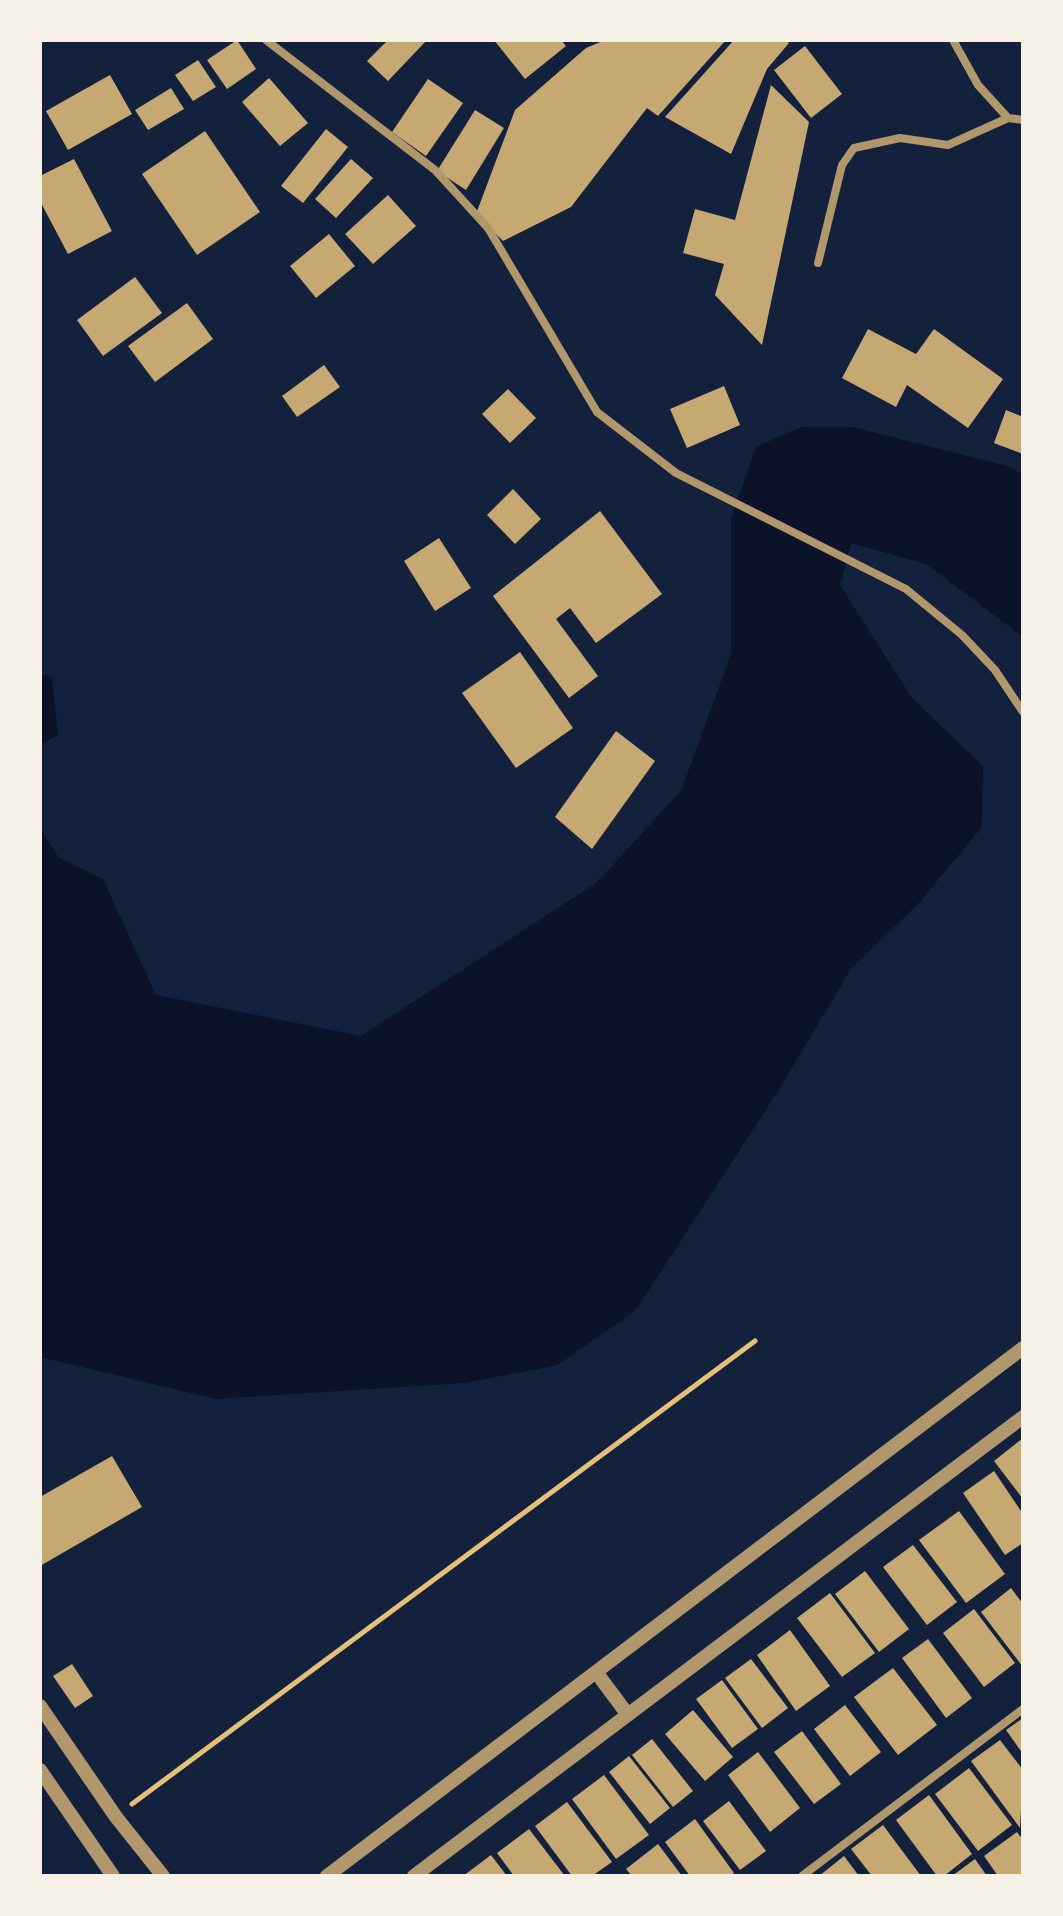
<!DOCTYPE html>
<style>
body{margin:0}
#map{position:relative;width:1063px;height:1916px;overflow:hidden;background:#14213d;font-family:Montserrat,sans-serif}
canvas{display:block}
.frame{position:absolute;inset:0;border:42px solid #f6f1e7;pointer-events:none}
</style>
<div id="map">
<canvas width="1063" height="1916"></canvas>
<div class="frame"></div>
</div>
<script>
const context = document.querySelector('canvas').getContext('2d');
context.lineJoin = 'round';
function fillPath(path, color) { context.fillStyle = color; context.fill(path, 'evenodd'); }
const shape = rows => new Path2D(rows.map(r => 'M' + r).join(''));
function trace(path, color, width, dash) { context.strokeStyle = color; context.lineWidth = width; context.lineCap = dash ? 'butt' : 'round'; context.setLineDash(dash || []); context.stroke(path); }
const water = shape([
 [801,427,853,427,1008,466,1023,475,1023,637,926,564,851,543,840,585,912,698,983,766,982,827,918,904,851,969,778,1091,636,1310,558,1365,464,1383,216,1399,40,1357,40,828,59,858,103,879,156,995,361,1036,596,883,681,791,731,654,731,518,756,447],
 [40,674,52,677,58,735,40,745]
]);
const building = shape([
 [237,40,256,69,227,89,207,60],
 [388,40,427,40,388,81,367,61],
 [494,40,561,40,566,46,525,79],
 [605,40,726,40,658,116,647,108,571,207,503,241,476,214,515,110,586,48],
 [734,40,785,40,789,43,767,69,731,154,665,117],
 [805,46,842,94,811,118,774,70],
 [198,60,216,87,193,101,175,75],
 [110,75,132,114,68,150,46,111],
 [269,78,308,123,280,146,242,102],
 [428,79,463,103,426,156,392,132],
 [771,85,809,122,762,345,715,295,724,264,683,253,695,209,735,220],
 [171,88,184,109,148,130,135,110],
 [475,110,504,128,466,190,437,171],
 [326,129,348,147,303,203,281,186],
 [205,131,260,212,197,255,142,174],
 [74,159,112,231,68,254,40,201,40,176],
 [351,159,373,178,336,218,315,199],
 [388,195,416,226,373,264,345,234],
 [329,234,355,266,316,298,290,266],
 [135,277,162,313,103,356,77,320],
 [187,303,213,339,155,382,128,346],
 [868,329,916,354,934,329,1003,379,968,428,907,385,896,407,842,378],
 [324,365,340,387,297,417,282,396],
 [724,386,740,425,687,448,670,409],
 [508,389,536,418,510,443,482,414],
 [1006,410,1023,417,1023,454,994,443],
 [513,489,541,519,515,544,487,515],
 [600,511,662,594,596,643,570,608,556,619,598,676,569,698,493,596],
 [439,538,471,588,435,611,404,561],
 [520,652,573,728,516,768,462,693],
 [616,731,655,761,592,849,555,817],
 [1023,1438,1023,1499,994,1461],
 [112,1456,142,1507,40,1566,40,1497],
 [994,1471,1023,1514,1023,1543,1005,1555,963,1493],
 [959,1511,1005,1574,966,1603,919,1540],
 [913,1545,957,1602,927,1625,883,1567],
 [865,1571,909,1629,879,1652,835,1594],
 [1011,1588,1023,1604,1023,1667,981,1612],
 [830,1593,875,1653,842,1677,797,1618],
 [974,1609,1015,1663,984,1687,943,1633],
 [790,1630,830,1686,796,1711,757,1655],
 [928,1639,972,1698,946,1718,902,1658],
 [751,1659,788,1708,762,1728,725,1678],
 [72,1664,93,1696,75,1708,53,1676],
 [893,1668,937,1725,898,1755,854,1697],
 [722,1680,758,1729,732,1748,696,1699],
 [845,1705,881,1752,850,1776,814,1729],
 [693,1710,733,1757,705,1781,665,1734],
 [1023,1718,1023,1754,1006,1730],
 [802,1731,841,1784,814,1804,774,1752],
 [652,1739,693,1791,673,1807,632,1755],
 [1000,1740,1023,1770,1020,1828,971,1761],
 [758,1752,800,1808,770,1832,728,1775],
 [629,1756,670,1808,650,1824,609,1772],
 [969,1768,1012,1825,978,1851,935,1794],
 [604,1775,649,1835,616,1859,572,1799],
 [929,1795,972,1854,944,1876,937,1876,896,1820],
 [729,1801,766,1851,740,1870,703,1821],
 [567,1802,612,1862,592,1876,572,1876,535,1826],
 [695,1819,734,1873,730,1876,690,1876,665,1842],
 [883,1825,921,1876,872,1876,851,1849],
 [529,1829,565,1876,514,1876,497,1853],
 [1017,1832,1023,1840,1023,1876,998,1876,984,1856],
 [658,1844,682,1876,632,1876,626,1869],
 [491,1855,507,1876,463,1876],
 [844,1856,859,1876,819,1876],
 [975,1859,987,1876,952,1876]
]);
const path = shape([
 [132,1804,755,1341]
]);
const minor = shape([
 [266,40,435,170,488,228,597,412,676,473,906,589,962,635,995,670,1023,712],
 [953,40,978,85,1008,118,1023,120],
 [818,263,842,165,854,148,900,138,948,145,1008,118],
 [802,1876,1023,1709]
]);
const tertiary = shape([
 [596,1672,628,1715],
 [40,1706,116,1817,163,1876],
 [40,1770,113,1876],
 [327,1876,1023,1348],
 [414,1876,1023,1417]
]);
fillPath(water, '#0b132b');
fillPath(building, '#c6a872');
trace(path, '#e5c07b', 5);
trace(minor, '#b1986c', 8);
trace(tertiary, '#b1986c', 14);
</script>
